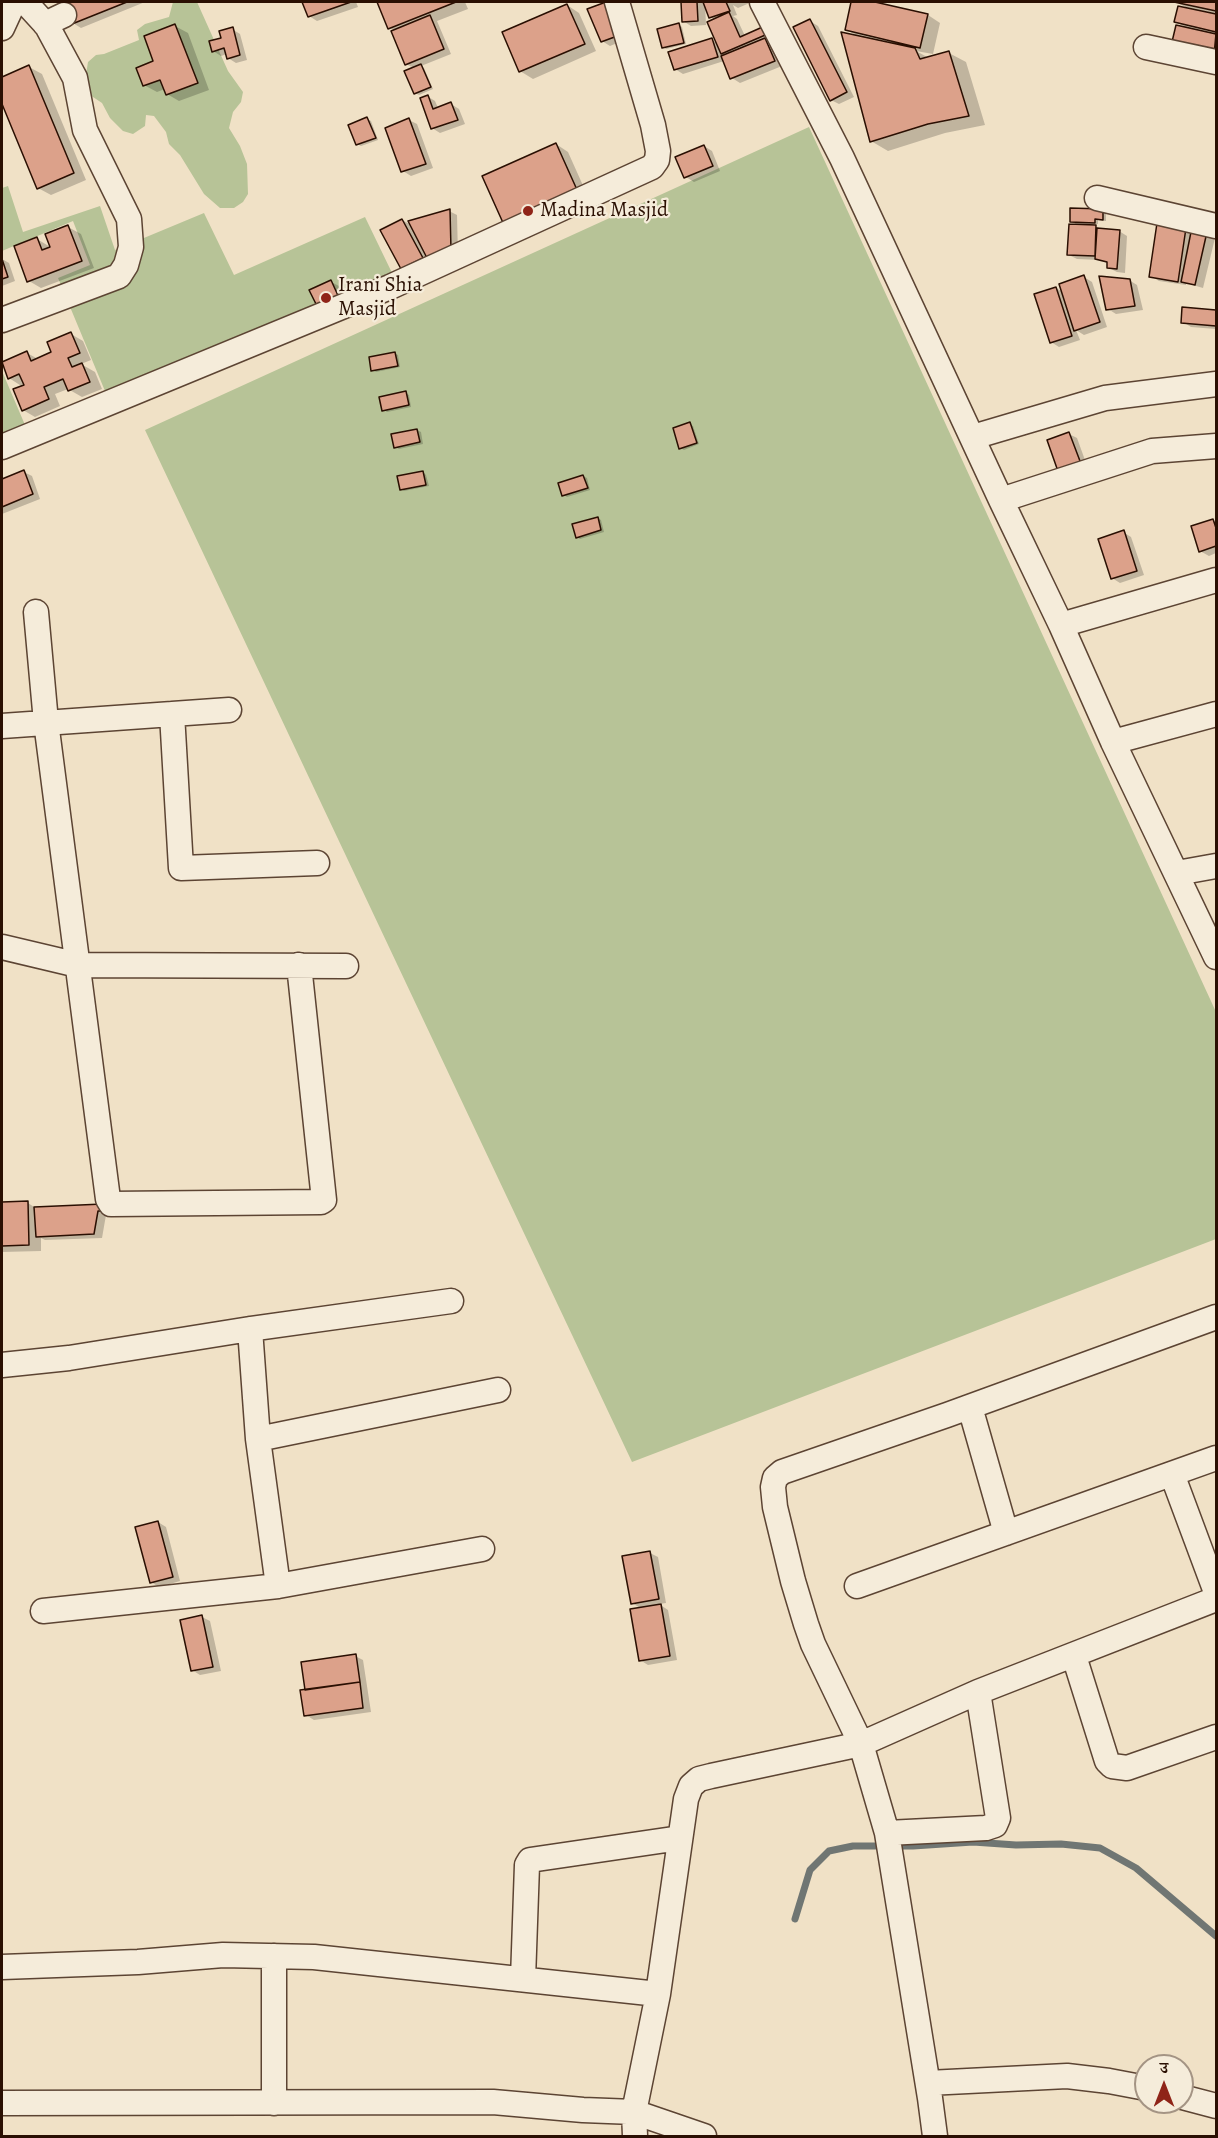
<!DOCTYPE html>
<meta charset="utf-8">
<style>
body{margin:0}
#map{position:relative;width:1218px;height:2138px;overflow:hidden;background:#f0e1c6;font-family:Alegreya,"Noto Serif Devanagari",serif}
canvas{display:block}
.frame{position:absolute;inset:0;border:3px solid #2a0f02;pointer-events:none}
.north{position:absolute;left:1134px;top:2054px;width:60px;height:60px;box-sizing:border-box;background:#f5ecda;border:2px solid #a49484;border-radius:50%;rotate:0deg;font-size:16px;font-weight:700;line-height:24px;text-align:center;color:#2a0f02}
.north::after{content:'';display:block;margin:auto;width:21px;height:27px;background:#8f2418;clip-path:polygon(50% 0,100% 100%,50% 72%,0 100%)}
</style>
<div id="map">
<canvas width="1218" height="2138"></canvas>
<div class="frame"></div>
<div class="north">उ</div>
</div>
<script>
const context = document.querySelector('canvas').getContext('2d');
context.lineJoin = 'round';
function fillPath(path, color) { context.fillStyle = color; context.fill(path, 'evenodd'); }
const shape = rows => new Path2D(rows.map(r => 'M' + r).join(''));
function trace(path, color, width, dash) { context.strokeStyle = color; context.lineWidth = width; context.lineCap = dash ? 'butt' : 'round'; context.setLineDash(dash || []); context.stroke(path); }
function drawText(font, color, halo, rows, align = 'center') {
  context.font = font + ' Alegreya,serif'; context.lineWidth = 4.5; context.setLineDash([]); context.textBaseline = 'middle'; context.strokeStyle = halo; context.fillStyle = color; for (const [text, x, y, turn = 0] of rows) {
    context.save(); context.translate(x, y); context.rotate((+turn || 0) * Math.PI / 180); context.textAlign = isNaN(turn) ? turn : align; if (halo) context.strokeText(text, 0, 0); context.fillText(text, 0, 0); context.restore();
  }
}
const green = shape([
 [173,2,197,2,228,71,243,92,241,102,233,112,229,128,240,146,247,164,248,194,243,202,234,208,220,208,204,194,180,155,169,144,166,132,154,116,146,115,145,126,133,134,123,131,110,118,102,103,90,95,85,81,88,62,96,55,104,54,139,40,137,30,145,24,169,17],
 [809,127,1216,1012,1216,1239,632,1462,145,430],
 [8,186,23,232,100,206,115,250,204,213,234,275,365,217,394,277,2,443,2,371,25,425,105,391,58,278,90,265,73,221,2,251,2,188]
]);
const shadow = shape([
 [76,2,145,2,81,28,73,23,66,6],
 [304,2,356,2,358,7,317,21,309,16],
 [379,2,465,2,468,9,437,21,451,54,421,66,424,68,433,89,419,95,415,93,414,68,406,64,395,31,389,27],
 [682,2,752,2,738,8,733,5,737,15,733,16,737,19,745,36,767,27,777,38,768,42,773,45,782,66,740,83,732,78,724,61,683,74,675,69,712,40,717,43,715,20,711,17,705,2,706,25,691,26,683,21],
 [853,2,868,2,928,15,940,23,933,54,916,51,929,58,949,53,966,62,985,125,945,133,888,151,871,141,859,37,847,30],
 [1176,2,1216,2,1216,58,1187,28,1176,22,1189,9],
 [606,3,627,39,610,46,602,41],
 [567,5,579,13,596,51,533,79,520,71],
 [810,21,818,26,854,97,839,104,831,100],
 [679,25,682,27,686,44,666,49,663,47],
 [175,26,188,33,209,90,179,101,167,94,165,89,157,92,144,85],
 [232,29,240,34,247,60,236,63,228,58,227,54,221,56,213,51],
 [29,67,42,74,86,180,51,195,38,188,2,100,2,78],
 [427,96,435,101,438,108,451,104,459,109,465,124,440,133,432,128],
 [367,119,371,121,378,140,361,146,357,144],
 [409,120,417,124,433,168,411,176,403,171],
 [556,144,568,152,589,199,517,231],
 [704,146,712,151,720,171,694,182,686,177,677,158],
 [449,211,457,215,458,255,410,273,382,230,402,220,413,226],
 [1103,211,1106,213,1106,221,1098,220,1098,224,1091,224,1102,230,1119,231,1127,236,1125,273,1117,272,1109,268,1109,264,1101,260,1077,259,1069,255,1079,226,1071,221],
 [68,227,81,234,94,268,41,288,29,281,37,239,52,248],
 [1186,230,1193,233,1215,238,1203,288,1186,283,1186,285,1159,281,1151,276],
 [2,259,9,263,15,281,2,286],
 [1084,277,1092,282,1107,327,1084,335,1076,330,1080,340,1059,347,1051,342,1056,288,1063,292],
 [1129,280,1137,285,1143,310,1116,314,1108,309],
 [331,282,339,286,347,305,320,309],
 [1184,309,1216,312,1216,329,1191,327,1183,322],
 [71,334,83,341,91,360,81,364,95,372,102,389,82,397,68,389,55,394,60,406,35,417,23,410,23,387,9,378,27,353,38,359,53,353],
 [394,353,398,355,400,367,376,372,373,370],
 [405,393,409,395,411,407,387,412,384,410],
 [689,424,693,426,699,444,684,450,681,448],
 [417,430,421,432,423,444,399,449,395,447],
 [1069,434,1077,438,1090,474,1062,476],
 [24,472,32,476,40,499,2,514,2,480],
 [423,472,426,475,429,486,404,491,401,489],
 [583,476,587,478,590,490,567,497,564,495],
 [597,518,601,520,604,532,580,539,577,537],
 [1213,520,1216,522,1216,553,1209,556,1200,551],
 [1123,532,1131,537,1144,575,1120,583,1112,578],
 [28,1203,37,1209,103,1205,111,1215,106,1215,102,1238,45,1240,41,1238,41,1251,2,1252,2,1204],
 [158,1522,166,1527,180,1581,159,1587,151,1582],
 [650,1553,658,1557,666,1603,659,1604,668,1610,677,1660,648,1665,640,1660,642,1609,632,1603],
 [202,1617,210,1621,221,1671,200,1675,192,1670],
 [355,1656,363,1660,371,1712,314,1720,306,1715,307,1691]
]);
const stream = shape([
 [795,1919,810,1870,829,1851,853,1846,913,1846,973,1842,1016,1845,1061,1844,1100,1848,1136,1868,1216,1936]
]);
const building = shape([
 [72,2,127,2,72,24,64,5,72,2],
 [302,2,351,2,308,17,302,2],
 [377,2,456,2,388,29,377,2],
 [606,2,620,35,601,42,587,9,606,2],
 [681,2,697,2,698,21,682,22,681,2],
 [703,2,726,2,730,11,709,18,703,2],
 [851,2,875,2,928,14,920,48,845,30,851,2],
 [1174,2,1216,2,1216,11,1174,2],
 [567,4,585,44,519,72,502,32,567,4],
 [1178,6,1216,14,1216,32,1174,22,1178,6],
 [729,12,740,37,767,25,770,33,721,54,707,22,729,12],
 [430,15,444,49,405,65,391,31,430,15],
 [810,19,847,92,830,101,793,27,810,19],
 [679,23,684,43,662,48,657,29,679,23],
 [175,24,198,83,166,95,160,80,143,86,136,68,153,61,144,36,175,24],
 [1176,25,1216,34,1214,55,1171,46,1176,25],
 [233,27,240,55,227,59,224,48,212,52,209,41,221,38,219,31,233,27],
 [841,32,915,48,920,59,949,51,969,116,928,124,870,142,841,32],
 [712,38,718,57,674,70,668,52,712,38],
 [765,38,775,61,730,79,721,56,765,38],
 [421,64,431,87,414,94,404,71,421,64],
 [29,65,74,173,37,189,2,104,2,77,29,65],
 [428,95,433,109,451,102,458,120,431,129,420,98,428,95],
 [367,117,376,138,356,145,348,125,367,117],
 [409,118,426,164,401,172,385,128,409,118],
 [556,143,578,192,504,225,482,176,556,143],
 [704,145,713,166,684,178,675,157,704,145],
 [1070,208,1103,209,1103,220,1095,219,1095,223,1070,222,1070,208],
 [450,209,451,250,428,260,408,221,450,209],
 [402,219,423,258,401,269,380,230,402,219],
 [1157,223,1186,228,1178,282,1149,277,1157,223],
 [1069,224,1096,225,1095,256,1067,255,1069,224],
 [68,225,82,261,27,282,14,246,37,237,42,250,50,247,45,234,68,225],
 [1192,227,1207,232,1195,285,1181,282,1192,227],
 [1097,228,1120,230,1117,269,1107,268,1107,262,1095,259,1097,228],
 [2,259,8,277,2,279,2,259],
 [1084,275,1100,322,1074,331,1059,284,1084,275],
 [1099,276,1130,279,1135,306,1106,310,1099,276],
 [331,280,340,300,319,310,309,290,331,280],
 [1056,287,1072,336,1050,343,1034,294,1056,287],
 [1182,307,1216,310,1216,326,1181,323,1182,307],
 [71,332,80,353,68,358,72,367,82,363,90,382,68,391,63,379,44,387,49,399,22,411,13,389,24,385,19,374,8,379,2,362,27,351,31,361,51,352,47,342,71,332],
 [395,352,398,366,371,371,369,357,395,352],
 [406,391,409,405,382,411,379,397,406,391],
 [690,422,697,443,679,449,673,428,690,422],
 [417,429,420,442,394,448,391,434,417,429],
 [1069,432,1083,469,1060,477,1047,440,1069,432],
 [24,470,33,494,2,507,2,479,24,470],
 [423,471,426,485,400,490,397,476,423,471],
 [583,475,588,488,562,496,558,483,583,475],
 [598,517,601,530,576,538,572,524,598,517],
 [1213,519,1216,528,1216,546,1199,552,1191,526,1213,519],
 [1124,530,1137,571,1111,579,1098,539,1124,530],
 [28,1201,29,1245,2,1246,2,1202,28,1201],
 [103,1204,103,1211,98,1211,94,1234,36,1237,34,1207,103,1204],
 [158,1521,173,1577,150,1583,135,1527,158,1521],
 [650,1551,659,1599,631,1604,622,1556,650,1551],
 [661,1604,670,1656,639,1661,630,1609,661,1604],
 [202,1615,213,1667,191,1671,180,1620,202,1615],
 [356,1654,360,1682,305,1690,301,1662,356,1654],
 [360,1682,363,1708,304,1716,300,1690,360,1682]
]);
const minor = shape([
 [762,2,842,158,1001,500,1061,625,1113,742,1216,957],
 [45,24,64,15],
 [2,28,14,2],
 [1146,47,1216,62],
 [1097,198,1216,226],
 [2,320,119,276,126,265,131,247,129,219,85,130,75,78,47,26,25,2],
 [973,437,1105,398,1216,384],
 [2,447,390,287,652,167,657,160,658,151,653,125,617,2],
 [1001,500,1152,451,1216,446],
 [36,612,46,722,108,1199,111,1204,321,1202,324,1200,299,965],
 [1061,625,1216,580],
 [172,714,181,868,317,863],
 [2,726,229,710],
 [1113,742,1216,714],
 [1177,873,1216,866],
 [2,947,78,965,346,966],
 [250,1329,258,1439,278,1586],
 [2,1365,69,1358,250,1329,451,1301],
 [970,1407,1006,1533],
 [258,1439,498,1390],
 [1172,1474,1216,1592],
 [857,1586,1216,1458],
 [43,1611,278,1586,482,1549],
 [1074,1656,1107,1761,1112,1766,1127,1768,1216,1737],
 [887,1833,986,1828,995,1825,998,1818,978,1692],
 [274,1956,274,2103],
 [2,1967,138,1962,223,1955,314,1957,658,1994],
 [523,1979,527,1865,530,1860,680,1838],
 [928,2083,1067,2076,1109,2081,1146,2088],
 [1182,2097,1216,2106],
 [2,2103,493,2102,583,2110,634,2112,704,2136],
 [635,2136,634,2112,658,1994,686,1799,691,1786,699,1779,711,1776,861,1744,978,1692,1216,1599],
 [935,2136,930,2098,887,1833,861,1744,813,1644,806,1624,793,1581,775,1507,773,1487,775,1478,782,1472,947,1415,1216,1317]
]);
const markers = [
 [528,211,6,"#8f2418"],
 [326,298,6,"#8f2418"]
];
const poiNames = [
 ["Madina Masjid",540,211],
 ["Irani Shia",338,286],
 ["Masjid",338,310]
];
fillPath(green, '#b7c397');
fillPath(shadow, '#0003');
trace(stream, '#707673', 7);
fillPath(building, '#dca18a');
trace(building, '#2a0f02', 1.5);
trace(minor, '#5c4433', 27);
trace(minor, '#f5ecda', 24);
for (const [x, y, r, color] of markers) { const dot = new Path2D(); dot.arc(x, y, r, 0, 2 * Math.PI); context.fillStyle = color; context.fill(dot); trace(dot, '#f5ecda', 2); }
drawText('21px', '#2a0f02', '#f5ecda', poiNames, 'left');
</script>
